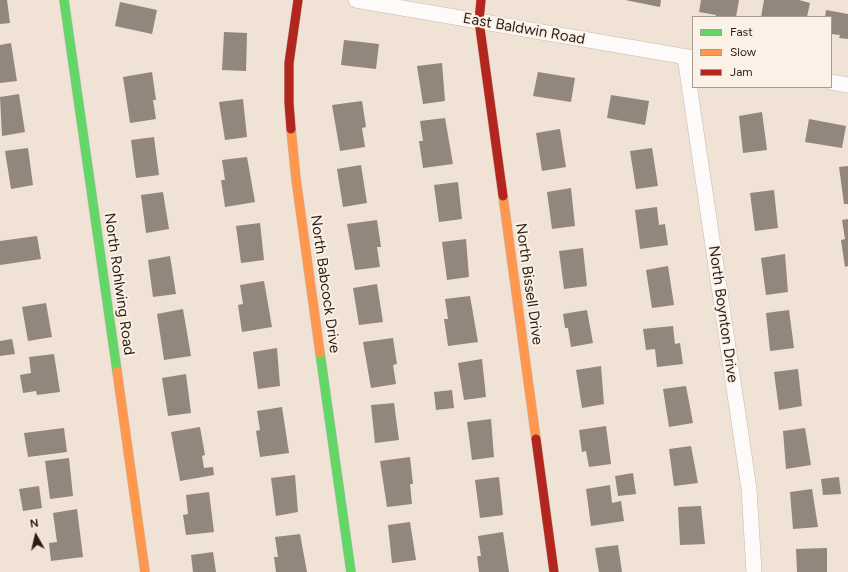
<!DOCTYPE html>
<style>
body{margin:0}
#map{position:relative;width:848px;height:572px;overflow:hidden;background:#f0e2d4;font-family:Figtree,sans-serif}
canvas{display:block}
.legend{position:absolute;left:692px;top:16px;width:140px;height:72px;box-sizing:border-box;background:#fcf1e7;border:1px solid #a79d93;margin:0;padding:5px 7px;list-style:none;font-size:12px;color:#281e16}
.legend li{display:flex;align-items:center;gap:8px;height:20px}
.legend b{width:20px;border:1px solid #a79d93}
.north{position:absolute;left:16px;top:516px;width:40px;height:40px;-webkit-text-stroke:3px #fcf1e7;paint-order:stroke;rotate:352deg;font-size:11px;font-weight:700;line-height:16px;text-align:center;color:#281e16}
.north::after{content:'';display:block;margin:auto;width:14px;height:18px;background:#281e16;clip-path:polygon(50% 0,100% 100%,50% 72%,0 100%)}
</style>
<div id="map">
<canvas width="848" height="572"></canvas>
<ul class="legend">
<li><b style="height:5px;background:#63d668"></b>Fast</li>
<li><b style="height:5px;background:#ff974d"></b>Slow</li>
<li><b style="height:5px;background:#b3261e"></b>Jam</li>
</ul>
<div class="north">N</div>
</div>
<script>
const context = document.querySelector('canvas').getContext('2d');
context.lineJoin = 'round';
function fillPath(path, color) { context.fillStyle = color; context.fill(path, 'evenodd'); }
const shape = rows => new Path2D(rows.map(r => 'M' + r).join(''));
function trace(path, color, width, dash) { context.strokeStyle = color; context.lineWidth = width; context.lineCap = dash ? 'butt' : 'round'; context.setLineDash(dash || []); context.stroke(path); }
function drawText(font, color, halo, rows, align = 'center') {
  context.font = font + ' Figtree,sans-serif'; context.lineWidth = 4; context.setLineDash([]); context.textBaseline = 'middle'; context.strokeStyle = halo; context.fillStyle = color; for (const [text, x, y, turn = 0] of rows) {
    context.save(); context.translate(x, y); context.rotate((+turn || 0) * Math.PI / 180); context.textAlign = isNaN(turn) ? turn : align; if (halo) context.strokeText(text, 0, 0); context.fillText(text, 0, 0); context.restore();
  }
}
const building = shape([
 [0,0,7,0,10,23,0,24],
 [625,0,661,0,660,7],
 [701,0,739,0,736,17,715,17,716,15,699,12],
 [764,0,799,0,810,3,807,17,761,17],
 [120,2,157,10,152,34,115,26],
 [826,10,848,14,848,39,839,38,840,35,831,34,831,17,825,17],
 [224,32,247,33,246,71,222,70],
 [344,40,379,44,376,69,341,65],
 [11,43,17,81,0,83,0,45],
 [442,63,445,101,423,104,417,66],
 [152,72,156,100,153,100,156,119,130,123,123,77],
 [538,72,575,78,571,102,533,96],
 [19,94,25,132,2,136,0,97],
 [611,95,649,101,645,125,607,118],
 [243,99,247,137,225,140,219,102],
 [362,101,366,127,362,128,365,147,340,151,332,105],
 [762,112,767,150,743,153,739,116],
 [445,118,453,164,423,168,419,141,423,141,420,121],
 [809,119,846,126,842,148,805,142],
 [560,129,566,167,542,171,536,133],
 [154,137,159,175,136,178,131,140],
 [28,148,33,185,11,189,5,151],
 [652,148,658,186,636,189,630,151],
 [247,157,255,202,225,207,221,180,225,180,222,160],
 [361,165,367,203,343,207,337,169],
 [848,166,848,204,844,204,839,167],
 [458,182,462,219,439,222,434,185],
 [571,188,575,226,552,229,547,192],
 [774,190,778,228,755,231,750,193],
 [163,192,169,229,146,233,141,195],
 [657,207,659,225,665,224,668,245,640,249,635,210],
 [848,219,848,266,845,267,841,240,845,239,842,220],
 [377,220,381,247,377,247,380,267,355,270,347,224],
 [260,223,264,260,241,263,236,226],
 [37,236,41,259,0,265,0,241],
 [466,239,469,277,447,280,442,242],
 [583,248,587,286,564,289,559,251],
 [785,254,788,292,766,295,761,258],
 [170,256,176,294,153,297,148,260],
 [668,266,674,305,652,308,646,270],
 [264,281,272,327,242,332,238,305,243,304,240,285],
 [377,284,383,322,359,325,353,288],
 [470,296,478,342,448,346,444,319,448,319,445,299],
 [46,303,52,337,28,341,22,307],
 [183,309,191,356,164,360,157,314],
 [587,310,593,343,571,347,568,328,565,328,563,314],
 [789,310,794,348,770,351,766,313],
 [673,326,675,344,680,343,683,364,657,367,655,349,646,350,643,329],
 [393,338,397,364,393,365,396,384,371,388,363,342],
 [12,339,15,354,0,356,0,341],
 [277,348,280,386,258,389,253,352],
 [54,354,60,392,37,395,36,391,23,393,20,375,31,373,29,357],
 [482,359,486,397,464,400,458,363],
 [601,366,604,404,582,408,576,370],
 [798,369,802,406,779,410,774,372],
 [186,374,191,413,168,416,162,378],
 [686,386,693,423,669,427,663,389],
 [452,390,454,408,436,410,434,392],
 [394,403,399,440,375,443,371,405],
 [282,407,289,453,260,457,256,431,260,430,257,411],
 [491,419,494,457,472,460,467,422],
 [606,426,611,464,589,467,586,451,582,452,579,430],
 [200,427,205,455,202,456,204,468,213,467,214,475,180,481,171,432],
 [64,428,67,452,28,457,24,433],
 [805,428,811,465,786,469,783,431],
 [691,446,698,483,674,486,669,449],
 [410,457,413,484,410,484,412,504,387,507,380,461],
 [69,458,73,496,50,499,45,461],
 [633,473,636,494,618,496,615,476],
 [295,475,298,512,276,516,271,478],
 [499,477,503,515,480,518,475,480],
 [839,477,841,494,823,495,821,479],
 [610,485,612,503,621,501,624,521,591,526,586,489],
 [39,486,42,508,23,511,19,489],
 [812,489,818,527,793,529,790,492],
 [209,492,214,532,186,535,183,515,188,514,186,495],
 [701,506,705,544,680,545,678,507],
 [77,509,83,557,51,561,49,543,57,542,53,513],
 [410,522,416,560,392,563,388,525],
 [503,532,509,572,479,572,477,556,481,556,478,536],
 [300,534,307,572,276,572,274,557,278,557,275,537],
 [618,545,622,572,599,572,595,548],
 [827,548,827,572,797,572,796,549],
 [213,552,216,572,193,572,191,555]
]);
const street = shape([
 [356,0,693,58],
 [685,57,749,489,754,572],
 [831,82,848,85]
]);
const fast = shape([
 [64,0,117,371],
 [320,353,351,572]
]);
const slow = shape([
 [291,129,296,179,320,353],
 [503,196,536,439],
 [117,371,145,572]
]);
const jam = shape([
 [481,0,479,21,503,196],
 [291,129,289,103,289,63,298,0],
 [536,439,554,572]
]);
const streetNames = [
 ["East Baldwin Road",524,29,10],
 ["North Rohlwing Road",119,284,82],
 ["North Babcock Drive",325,284,82],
 ["North Bissell Drive",529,284,82],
 ["North Boynton Drive",723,314,82]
];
fillPath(building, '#91877d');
trace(street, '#c6bab0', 16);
trace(fast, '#c6bab0', 10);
trace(slow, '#c6bab0', 10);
trace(jam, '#c6bab0', 10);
trace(street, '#fdfbf9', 15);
trace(fast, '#63d668', 9);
trace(slow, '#ff974d', 9);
trace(jam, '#b3261e', 9);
drawText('15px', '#281e16', '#fcf1e7', streetNames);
</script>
